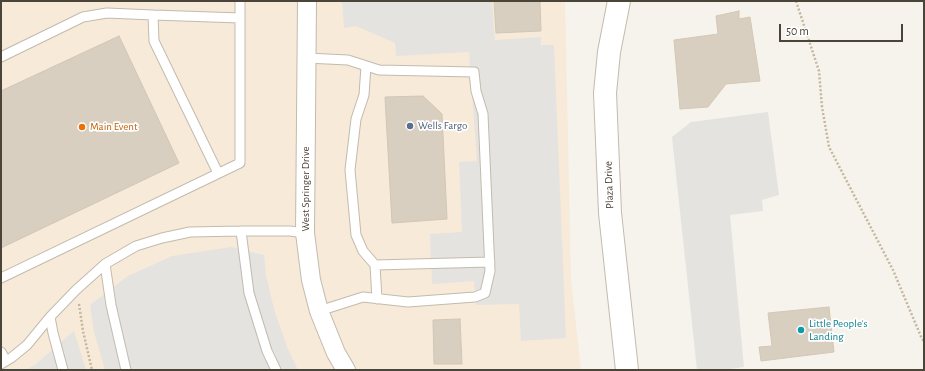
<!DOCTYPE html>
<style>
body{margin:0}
#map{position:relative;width:925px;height:371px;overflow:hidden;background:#f6f3ec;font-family:"Alegreya Sans",sans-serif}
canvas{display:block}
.frame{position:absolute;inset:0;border:2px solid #4b4439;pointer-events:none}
.scale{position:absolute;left:779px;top:24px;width:124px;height:18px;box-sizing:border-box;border:2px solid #4b4439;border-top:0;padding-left:5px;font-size:12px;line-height:14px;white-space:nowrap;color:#4b4439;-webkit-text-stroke:3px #fff;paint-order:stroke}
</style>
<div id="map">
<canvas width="925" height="371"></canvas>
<div class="frame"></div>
<div class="scale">50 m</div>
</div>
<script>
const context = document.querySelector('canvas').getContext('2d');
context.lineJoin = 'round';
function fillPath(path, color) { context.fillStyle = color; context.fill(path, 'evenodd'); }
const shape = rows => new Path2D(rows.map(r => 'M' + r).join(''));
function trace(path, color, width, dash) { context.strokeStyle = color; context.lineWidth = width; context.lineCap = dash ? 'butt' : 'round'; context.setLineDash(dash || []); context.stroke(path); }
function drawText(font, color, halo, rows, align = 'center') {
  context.font = font + ' "Alegreya Sans",sans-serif'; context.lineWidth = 3.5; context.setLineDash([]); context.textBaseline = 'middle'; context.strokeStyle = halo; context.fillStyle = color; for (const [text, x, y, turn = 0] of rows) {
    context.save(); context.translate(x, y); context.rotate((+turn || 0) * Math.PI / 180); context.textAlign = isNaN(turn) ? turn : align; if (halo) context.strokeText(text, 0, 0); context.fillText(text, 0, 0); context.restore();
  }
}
const commercial = shape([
 [1,1,565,1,571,279,581,370,1,370]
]);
const parking = shape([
 [342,1,492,1,495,40,541,37,541,45,554,45,566,338,521,341,519,304,476,305,474,281,432,284,430,234,462,232,459,162,477,161,469,52,396,56,395,43,356,26,344,28],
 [768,112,779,195,762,200,763,211,730,215,744,367,723,370,697,370,672,137,691,122],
 [231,247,264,255,266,275,274,309,287,347,298,370,105,370,94,332,90,305,128,276,172,256],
 [74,331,86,370,26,370,36,364]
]);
const building = shape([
 [494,1,540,1,541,31,496,33,494,1],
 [739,11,739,19,750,17,760,81,726,84,708,107,680,109,674,40,718,34,716,16,739,11],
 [119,36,179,163,1,248,1,91,119,36],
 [423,96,442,114,447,219,392,223,385,97,423,96],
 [829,307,834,352,761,361,759,347,772,346,768,313,829,307],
 [460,319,462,364,434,364,433,320,460,319]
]);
const path = shape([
 [796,1,819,71,822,107,829,147,893,270,922,339,924,341],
 [79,304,83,331,92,370]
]);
const service = shape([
 [153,15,240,18],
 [1,57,83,17,107,13,153,15,154,41,218,173],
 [306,58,348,60,379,70,474,72,476,91,483,114,490,271,485,293,475,297,408,302,363,297,319,311],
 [366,66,364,95,356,119,350,170,356,235,363,251,375,265],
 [241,231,249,293,267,351,276,370],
 [105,264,111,305,126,370],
 [1,278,240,163,240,1],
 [377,299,375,265,490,262],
 [50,317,53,333,63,370],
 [1,352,6,361],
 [1,364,11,358,27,345,50,317,76,290,105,264,136,246,162,238,190,232,241,231,290,231,305,233]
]);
const minor = shape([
 [307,1,305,233,311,280,319,311,336,353,346,370]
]);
const tertiary = shape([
 [619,1,609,52,605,93,610,213,627,370]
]);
const markers = [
 [410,126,4,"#5c6f8a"],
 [82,127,4,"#e8710a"],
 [801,330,4,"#0f9aa8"]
];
const serviceNames = [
 ["Wells Fargo",418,126]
];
const foodNames = [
 ["Main Event",90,127]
];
const streetNames = [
 ["Plaza Drive",609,185,-92],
 ["West Springer Drive",306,189,-90]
];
const cultureNames = [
 ["Little People's",809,324],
 ["Landing",809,337]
];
fillPath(commercial, '#f7ead8');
fillPath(parking, '#e5e3e0');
fillPath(building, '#d8cfc1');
trace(building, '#d3c7b4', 1);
trace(service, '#c2bbae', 11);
trace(minor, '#c2bbae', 20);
trace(tertiary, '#c2bbae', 24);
trace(path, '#c4b79f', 2.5, [2, 2]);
trace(service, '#fff', 9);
trace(minor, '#fff', 18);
trace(tertiary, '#fff', 22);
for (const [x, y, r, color] of markers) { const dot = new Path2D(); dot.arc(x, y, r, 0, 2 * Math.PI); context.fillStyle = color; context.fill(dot); trace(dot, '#fff', 1.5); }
drawText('11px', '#4e5e75', '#fff', serviceNames, 'left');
drawText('11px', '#c56008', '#fff', foodNames, 'left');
drawText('11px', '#4b4439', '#fff', streetNames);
drawText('11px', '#0d838f', '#fff', cultureNames, 'left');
</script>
